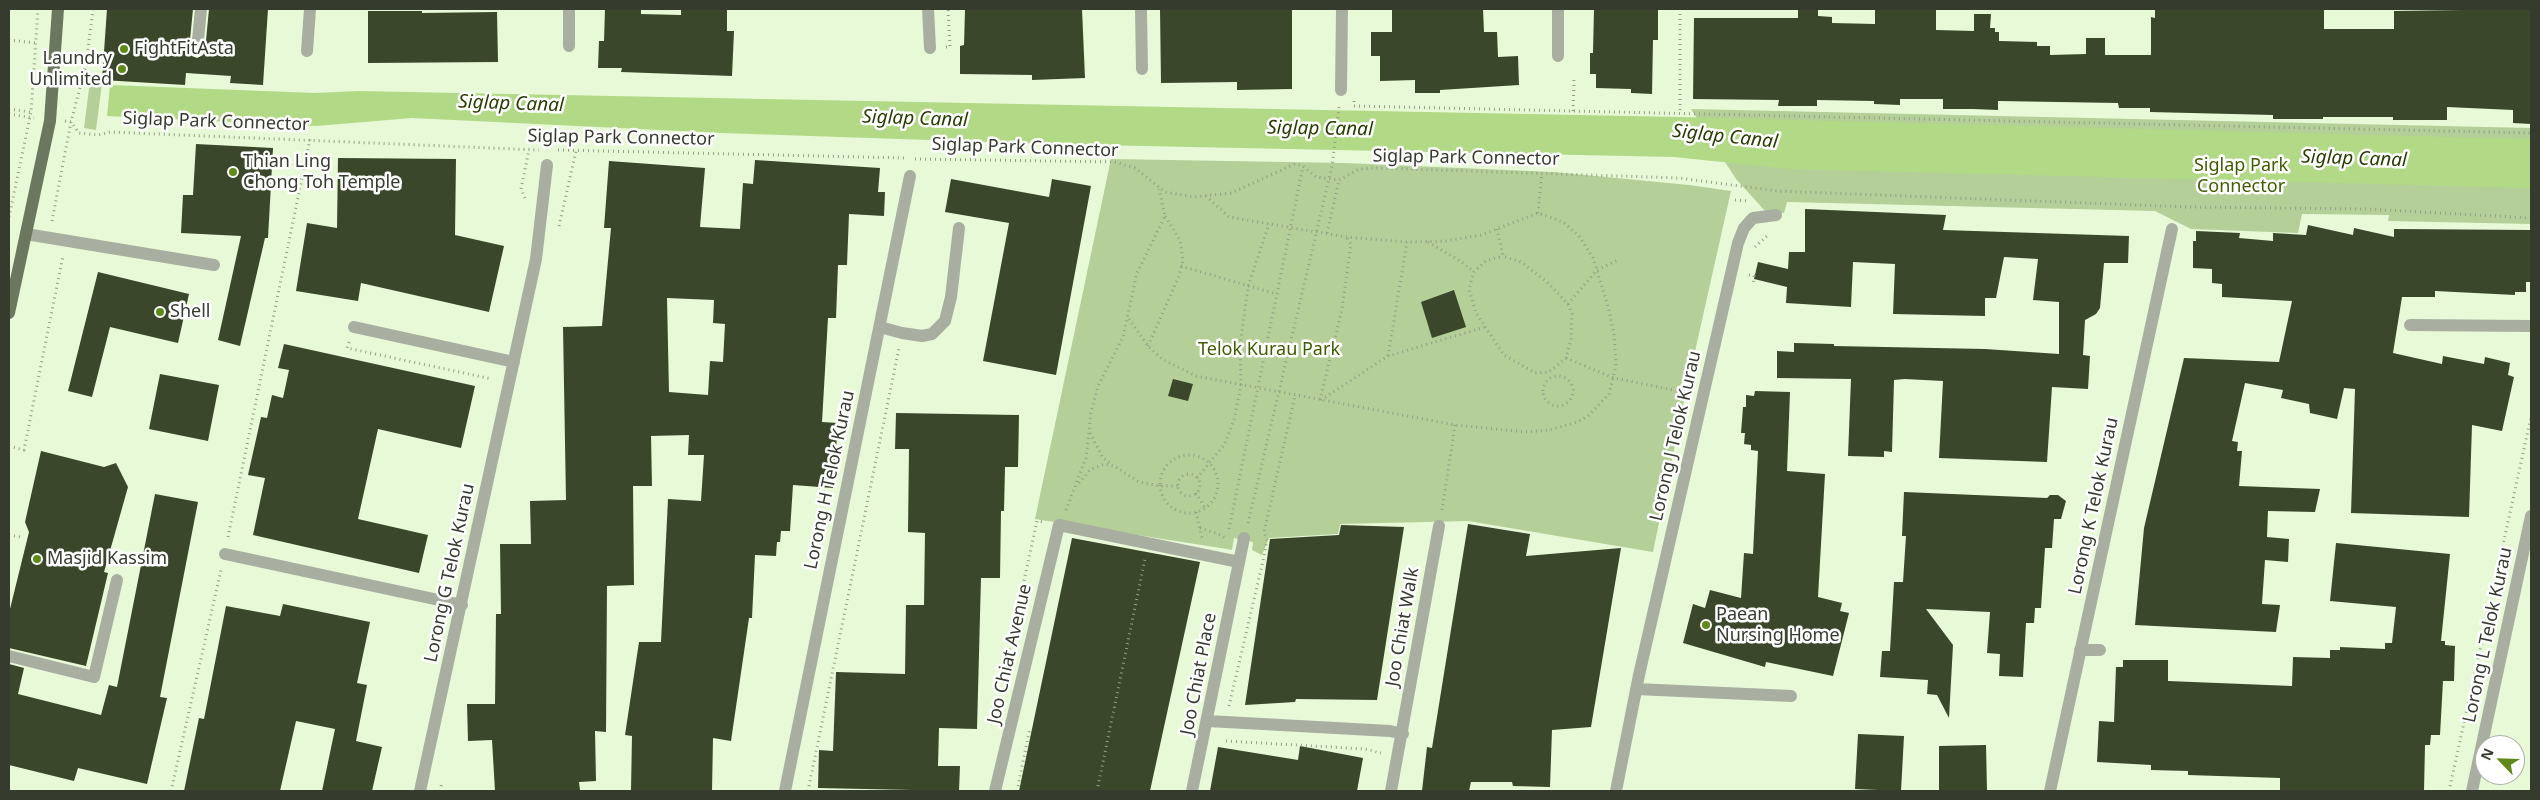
<!DOCTYPE html>
<style>
body{margin:0}
#map{position:relative;width:2540px;height:800px;overflow:hidden;background:#e8f9d7;font-family:"Noto Sans",sans-serif}
canvas{display:block}
.frame{position:absolute;inset:0;border:10px solid #353c2e;pointer-events:none}
.north{position:absolute;left:2475px;top:735px;width:50px;height:50px;box-sizing:border-box;background:#fff;border:1px solid #aeb1ab;border-radius:50%;rotate:294deg;font-size:14px;font-weight:700;line-height:20px;text-align:center;color:#353c2e}
.north::after{content:'';display:block;margin:auto;width:18px;height:22px;background:#5f8a19;clip-path:polygon(50% 0,100% 100%,50% 72%,0 100%)}
</style>
<div id="map">
<canvas width="2540" height="800"></canvas>
<div class="frame"></div>
<div class="north">N</div>
</div>
<script>
const context = document.querySelector('canvas').getContext('2d');
context.lineJoin = 'round';
function fillPath(path, color) { context.fillStyle = color; context.fill(path, 'evenodd'); }
const shape = rows => new Path2D(rows.map(r => 'M' + r).join(''));
function trace(path, color, width, dash) { context.strokeStyle = color; context.lineWidth = width; context.lineCap = dash ? 'butt' : 'round'; context.setLineDash(dash || []); context.stroke(path); }
function drawText(font, color, halo, rows, align = 'center') {
  context.font = font + ' "Noto Sans",sans-serif'; context.lineWidth = 5; context.setLineDash([]); context.textBaseline = 'middle'; context.strokeStyle = halo; context.fillStyle = color; for (const [text, x, y, turn = 0] of rows) {
    context.save(); context.translate(x, y); context.rotate((+turn || 0) * Math.PI / 180); context.textAlign = isNaN(turn) ? turn : align; if (halo) context.strokeText(text, 0, 0); context.fillText(text, 0, 0); context.restore();
  }
}
const green = shape([
 [90,81,102,83,96,130,84,128],
 [1691,109,2531,128,2531,224,2388,221,2389,215,2302,214,2298,233,2191,229,2155,211,1787,202,1784,213,1766,212,1736,179],
 [1111,159,1344,163,1554,172,1689,185,1731,191,1685,396,1653,552,1468,521,1340,524,1338,534,1269,538,1262,555,1252,550,1253,542,1234,538,1232,550,1227,549,1035,519]
]);
const water = shape([
 [110,85,315,93,358,91,1680,117,2531,139,2531,188,1790,169,1674,157,1047,144,722,133,412,118,316,126,107,116]
]);
const building = shape([
 [107,9,193,9,189,50,192,56,197,58,203,55,205,51,209,9,268,9,263,85,230,83,231,76,186,73,185,85,102,80],
 [605,9,641,9,641,14,681,15,681,9,727,9,727,31,734,31,732,76,621,72,622,68,598,68,599,41,604,41],
 [990,9,1082,9,1085,78,1032,80,1032,75,960,74,960,46,964,45,965,10],
 [1160,9,1292,9,1292,89,1237,90,1237,82,1161,83],
 [1392,9,1483,9,1484,32,1497,32,1498,57,1518,56,1519,85,1440,90,1440,93,1415,93,1415,80,1380,81,1380,56,1371,56,1371,32,1392,32],
 [1594,9,1658,9,1658,40,1653,40,1652,94,1631,93,1631,89,1596,88,1596,74,1590,74,1590,53,1593,53],
 [1798,9,1818,9,1818,16,1832,17,1832,23,1875,24,1875,9,1936,9,1936,30,1974,31,1974,14,1991,14,1990,28,1995,28,1995,32,1999,32,1999,41,2037,42,2037,46,2050,46,2050,55,2086,54,2086,38,2105,38,2105,55,2151,55,2151,17,2155,18,2155,9,2324,9,2324,29,2394,29,2394,11,2531,9,2531,124,2513,123,2513,110,2447,107,2447,120,2393,120,2393,117,2323,117,2323,119,2273,119,2273,115,2150,112,2150,108,2119,108,2118,103,1998,101,1998,110,1973,109,1943,109,1943,99,1900,99,1900,105,1874,104,1874,101,1817,100,1817,106,1778,106,1779,100,1693,99,1694,18,1798,18],
 [368,11,422,11,422,13,497,12,498,62,368,63],
 [196,144,273,148,268,238,265,238,240,346,218,340,241,236,181,233,183,195,193,195],
 [338,158,456,159,455,235,504,246,489,312,361,283,358,301,296,291,307,223,337,228],
 [755,160,880,168,878,192,885,192,884,216,849,214,847,265,838,265,836,318,828,318,822,422,838,423,833,488,793,485,790,531,781,531,780,542,777,542,776,556,755,555,752,618,749,618,731,741,713,738,712,791,631,790,632,736,625,735,639,642,661,642,668,499,701,501,704,455,688,455,689,435,651,436,652,486,633,486,634,585,607,586,606,732,595,731,596,781,579,782,580,790,495,791,492,740,468,741,467,704,495,704,496,614,501,614,500,544,531,544,530,501,566,500,563,327,602,326,611,228,604,228,609,161,705,168,700,227,740,229,743,183,753,184],
 [667,298,714,300,713,323,725,324,723,362,710,361,708,395,669,392],
 [951,179,1049,197,1052,179,1091,186,1056,375,983,361,1009,223,945,212],
 [1805,209,1946,215,1943,230,2129,236,2128,263,2104,263,2100,308,2096,314,2085,320,2083,355,2090,356,2088,389,2052,387,2047,462,1939,458,1943,381,1905,379,1894,380,1892,452,1884,451,1884,457,1848,456,1851,379,1777,378,1777,351,1794,352,1794,343,1834,344,1834,346,1985,349,2059,354,2059,302,2033,300,2038,259,2004,257,1996,298,1985,298,1985,316,1893,314,1895,264,1853,262,1851,307,1786,303,1787,287,1754,279,1758,262,1788,269,1789,252,1805,252],
 [2308,225,2353,235,2354,228,2394,237,2394,229,2531,230,2531,282,2526,282,2526,292,2515,292,2515,295,2435,291,2435,297,2402,297,2393,353,2442,364,2443,356,2484,364,2485,357,2510,363,2508,375,2514,377,2502,431,2472,425,2469,517,2351,513,2355,389,2344,388,2337,419,2310,413,2309,404,2281,398,2283,390,2245,383,2232,441,2238,442,2237,451,2242,451,2239,486,2320,489,2315,512,2268,511,2267,537,2289,539,2288,562,2265,560,2262,604,2280,605,2276,632,2135,625,2144,528,2184,358,2279,362,2292,301,2222,297,2222,284,2212,283,2212,269,2193,268,2193,241,2196,241,2196,231,2240,233,2239,238,2273,241,2273,233,2306,235],
 [98,272,189,294,178,343,110,327,92,397,68,391],
 [1454,290,1466,327,1432,338,1421,302],
 [284,344,475,386,461,448,378,429,358,519,428,535,419,573,253,535,265,478,248,475,261,417,267,418,272,395,283,398,289,370,278,368],
 [160,374,219,385,208,441,149,429],
 [1173,379,1193,384,1188,401,1168,396],
 [1755,391,1790,392,1787,471,1825,474,1818,597,1842,603,1840,611,1849,613,1833,676,1766,662,1765,667,1683,643,1693,604,1705,608,1710,590,1741,598,1744,553,1753,554,1758,451,1751,450,1751,445,1744,444,1745,433,1741,433,1743,407,1746,407,1746,395,1754,396],
 [896,413,1019,415,1018,467,1005,467,1004,511,1001,511,1000,578,981,578,977,729,939,728,938,766,960,766,959,791,818,788,819,750,833,751,836,672,905,674,906,605,924,605,925,533,908,532,909,449,895,449],
 [41,451,104,467,116,463,128,487,104,572,108,573,86,666,9,648,9,613,29,532,25,522],
 [1904,492,2047,498,2050,495,2058,495,2066,501,2061,519,2054,519,2052,548,2045,548,2041,608,2035,608,2034,623,2026,623,2023,677,1999,676,2000,654,1987,653,1990,612,1926,609,1953,645,1949,718,1937,695,1927,694,1928,680,1880,677,1882,651,1890,651,1894,582,1903,582,1906,536,1902,536],
 [155,494,198,502,160,697,167,698,147,784,78,768,74,781,9,765,9,664,24,668,18,694,101,715,109,685,117,687],
 [1468,524,1530,534,1526,556,1621,548,1591,727,1552,730,1550,787,1513,786,1512,782,1471,782,1469,791,1422,791,1427,747,1432,748],
 [1341,525,1404,527,1377,700,1296,699,1295,702,1245,705,1270,539,1339,535],
 [1072,538,1200,562,1150,791,1019,791],
 [2336,543,2450,554,2441,641,2445,641,2445,645,2455,646,2454,681,2443,681,2440,735,2431,735,2430,745,2425,745,2424,791,2280,791,2280,778,2188,775,2188,771,2151,770,2151,765,2097,762,2099,721,2114,722,2116,667,2123,667,2123,660,2168,660,2168,681,2292,686,2293,657,2330,658,2330,650,2340,650,2340,647,2385,649,2385,643,2392,643,2396,607,2330,601],
 [283,604,370,622,357,683,367,685,356,741,382,747,372,791,322,791,335,729,296,721,280,791,184,791,199,718,204,719,226,606,280,616],
 [1858,734,1904,736,1901,791,1855,789],
 [1986,745,1987,791,1939,791,1939,746],
 [1300,746,1363,758,1357,791,1210,791,1218,747,1298,760]
]);
const path = shape([
 [1680,9,1680,113],
 [9,40,36,43],
 [946,47,950,47,948,9],
 [1354,101,1354,106,2531,133],
 [9,109,30,112],
 [1573,111,1574,79],
 [9,114,34,118],
 [65,121,71,122,79,133,98,135,110,132,539,150],
 [558,150,906,158],
 [915,159,1115,162,1135,168,1165,192,1194,197,1231,193,1295,164,1303,166,1316,177,1339,180,1359,169,1377,168,1679,178,1777,191,2188,207,2368,209,2531,218],
 [525,198,521,189,529,150],
 [1735,200,1748,201],
 [1538,213,1542,173],
 [9,217,31,112,38,9],
 [52,221,71,122,86,65,93,9],
 [559,226,576,151],
 [1497,229,1503,256,1521,262,1547,282,1568,304,1572,314,1571,339,1566,358,1549,372,1535,373,1504,355,1476,313,1469,289,1474,272,1486,261,1503,256],
 [1327,233,1339,180],
 [1428,242,1460,261,1474,272],
 [1755,247,1769,234],
 [1181,266,1276,294],
 [1749,275,1754,276,1753,285],
 [1568,304,1597,270,1618,260],
 [1129,319,1148,346,1162,359,1196,376,1455,425,1525,432,1550,430,1577,422,1588,416,1609,394,1616,366,1614,334,1608,306,1593,258,1579,236,1563,222,1538,213,1481,235,1446,241,1407,242,1346,237,1229,217,1206,196],
 [349,342,347,348,492,379],
 [1148,346,1179,276,1183,260,1180,240,1165,216],
 [1388,356,1407,242],
 [1566,358,1614,378,1688,393],
 '1543 391a15 15 0 1 1 30 0a15 15 0 1 1-30 0Z',
 [1320,400,1342,309,1351,244,1347,238],
 [1321,400,1388,356,1485,327],
 [1090,433,1103,458,1112,464],
 [9,446,24,450,63,256],
 '1160 484a29 29 0 1 1 58 0a29 29 0 1 1-58 0Z',
 '1178 485a11 11 0 1 1 22 0a11 11 0 1 1-22 0Z',
 [1197,478,1224,445,1234,420,1241,386,1240,346,1248,287,1269,224],
 [1079,483,1090,470,1104,464,1114,466,1139,482,1159,486,1178,486],
 [1196,493,1205,508],
 [1066,510,1086,458,1091,412,1098,386,1123,337,1137,273,1165,216,1159,189],
 [1442,510,1455,425],
 [1196,512,1202,538],
 [1248,523,1332,166,1339,107],
 [1200,528,1221,535,1226,539],
 [1229,529,1303,166],
 [9,535,20,537],
 [228,537,310,139],
 [1008,654,1037,521,1044,522],
 [1229,706,1263,561,1267,541,1264,532,1295,396],
 [1226,741,1365,749,1381,753],
 [171,791,221,570],
 [440,791,442,782],
 [808,791,899,348],
 [1017,791,1030,728],
 [1097,791,1145,559],
 [2449,791,2531,417]
]);
const minor = shape([
 [928,9,930,48],
 [1141,9,1142,69],
 [1558,9,1558,56],
 [569,46,569,9],
 [197,50,201,9],
 [307,51,310,9],
 [1341,90,1342,9],
 [26,234,214,265],
 [2410,325,2531,326],
 [354,327,514,362],
 [880,327,902,333,922,336,932,334,945,321,951,297,959,228],
 [225,554,462,605],
 [2080,650,2100,650],
 [9,656,94,677,117,580],
 [1636,689,1791,696],
 [1208,721,1390,731,1403,734],
 [420,791,536,259,547,165],
 [785,791,910,176],
 [995,791,1059,525,1239,562],
 [1192,791,1244,538],
 [1391,791,1439,526],
 [1616,791,1639,675,1738,243,1744,228,1753,218,1776,215],
 [2050,791,2172,229],
 [2472,791,2531,516]
]);
const major = shape([
 [9,313,50,121,58,9]
]);
const markers = [
 [124,49,5,"#5f8a19"],
 [122,69,5,"#5f8a19"],
 [233,172,5,"#5f8a19"],
 [160,312,5,"#5f8a19"],
 [37,559,5,"#5f8a19"],
 [1706,625,5,"#5f8a19"]
];
const poiNames = [
 ["FightFitAsta",134,49],
 ["Laundry",112,59,"right"],
 ["Unlimited",112,80,"right"],
 ["Thian Ling",243,162],
 ["Chong Toh Temple",243,183],
 ["Shell",170,312],
 ["Masjid Kassim",47,559],
 ["Paean",1716,615],
 ["Nursing Home",1716,636]
];
const streetNames = [
 ["Siglap Park Connector",216,122,2],
 ["Siglap Park Connector",621,138,1],
 ["Siglap Park Connector",1025,148,2],
 ["Siglap Park Connector",1466,158,1],
 ["Lorong J Telok Kurau",1676,436,-77],
 ["Lorong H Telok Kurau",830,480,-78],
 ["Lorong K Telok Kurau",2094,506,-78],
 ["Lorong G Telok Kurau",450,573,-78],
 ["Joo Chiat Walk",1403,627,-80],
 ["Lorong L Telok Kurau",2488,635,-78],
 ["Joo Chiat Avenue",1010,654,-77],
 ["Joo Chiat Place",1199,674,-79]
];
const parkNames = [
 ["Siglap Park",2241,166],
 ["Connector",2241,187],
 ["Telok Kurau Park",1269,350]
];
const waterNames = [
 ["Siglap Canal",511,104,2],
 ["Siglap Canal",915,119,2],
 ["Siglap Canal",1320,129,1],
 ["Siglap Canal",1725,137,6],
 ["Siglap Canal",2354,159,2]
];
fillPath(green, '#b4cf98');
fillPath(water, '#b2d986');
fillPath(building, '#3a472b');
trace(path, '#939f87', 3, [1, 4]);
trace(minor, '#a8afa1', 12);
trace(major, '#6b785f', 12);
for (const [x, y, r, color] of markers) { const dot = new Path2D(); dot.arc(x, y, r, 0, 2 * Math.PI); context.fillStyle = color; context.fill(dot); trace(dot, '#fff', 2); }
drawText('18px', '#353c2e', '#fff', poiNames, 'left');
drawText('18px', '#353c2e', '#fff', streetNames);
drawText('18px', '#3d5d00', '#fff', parkNames);
drawText('italic 19px', '#273e01', '#fff', waterNames);
</script>
